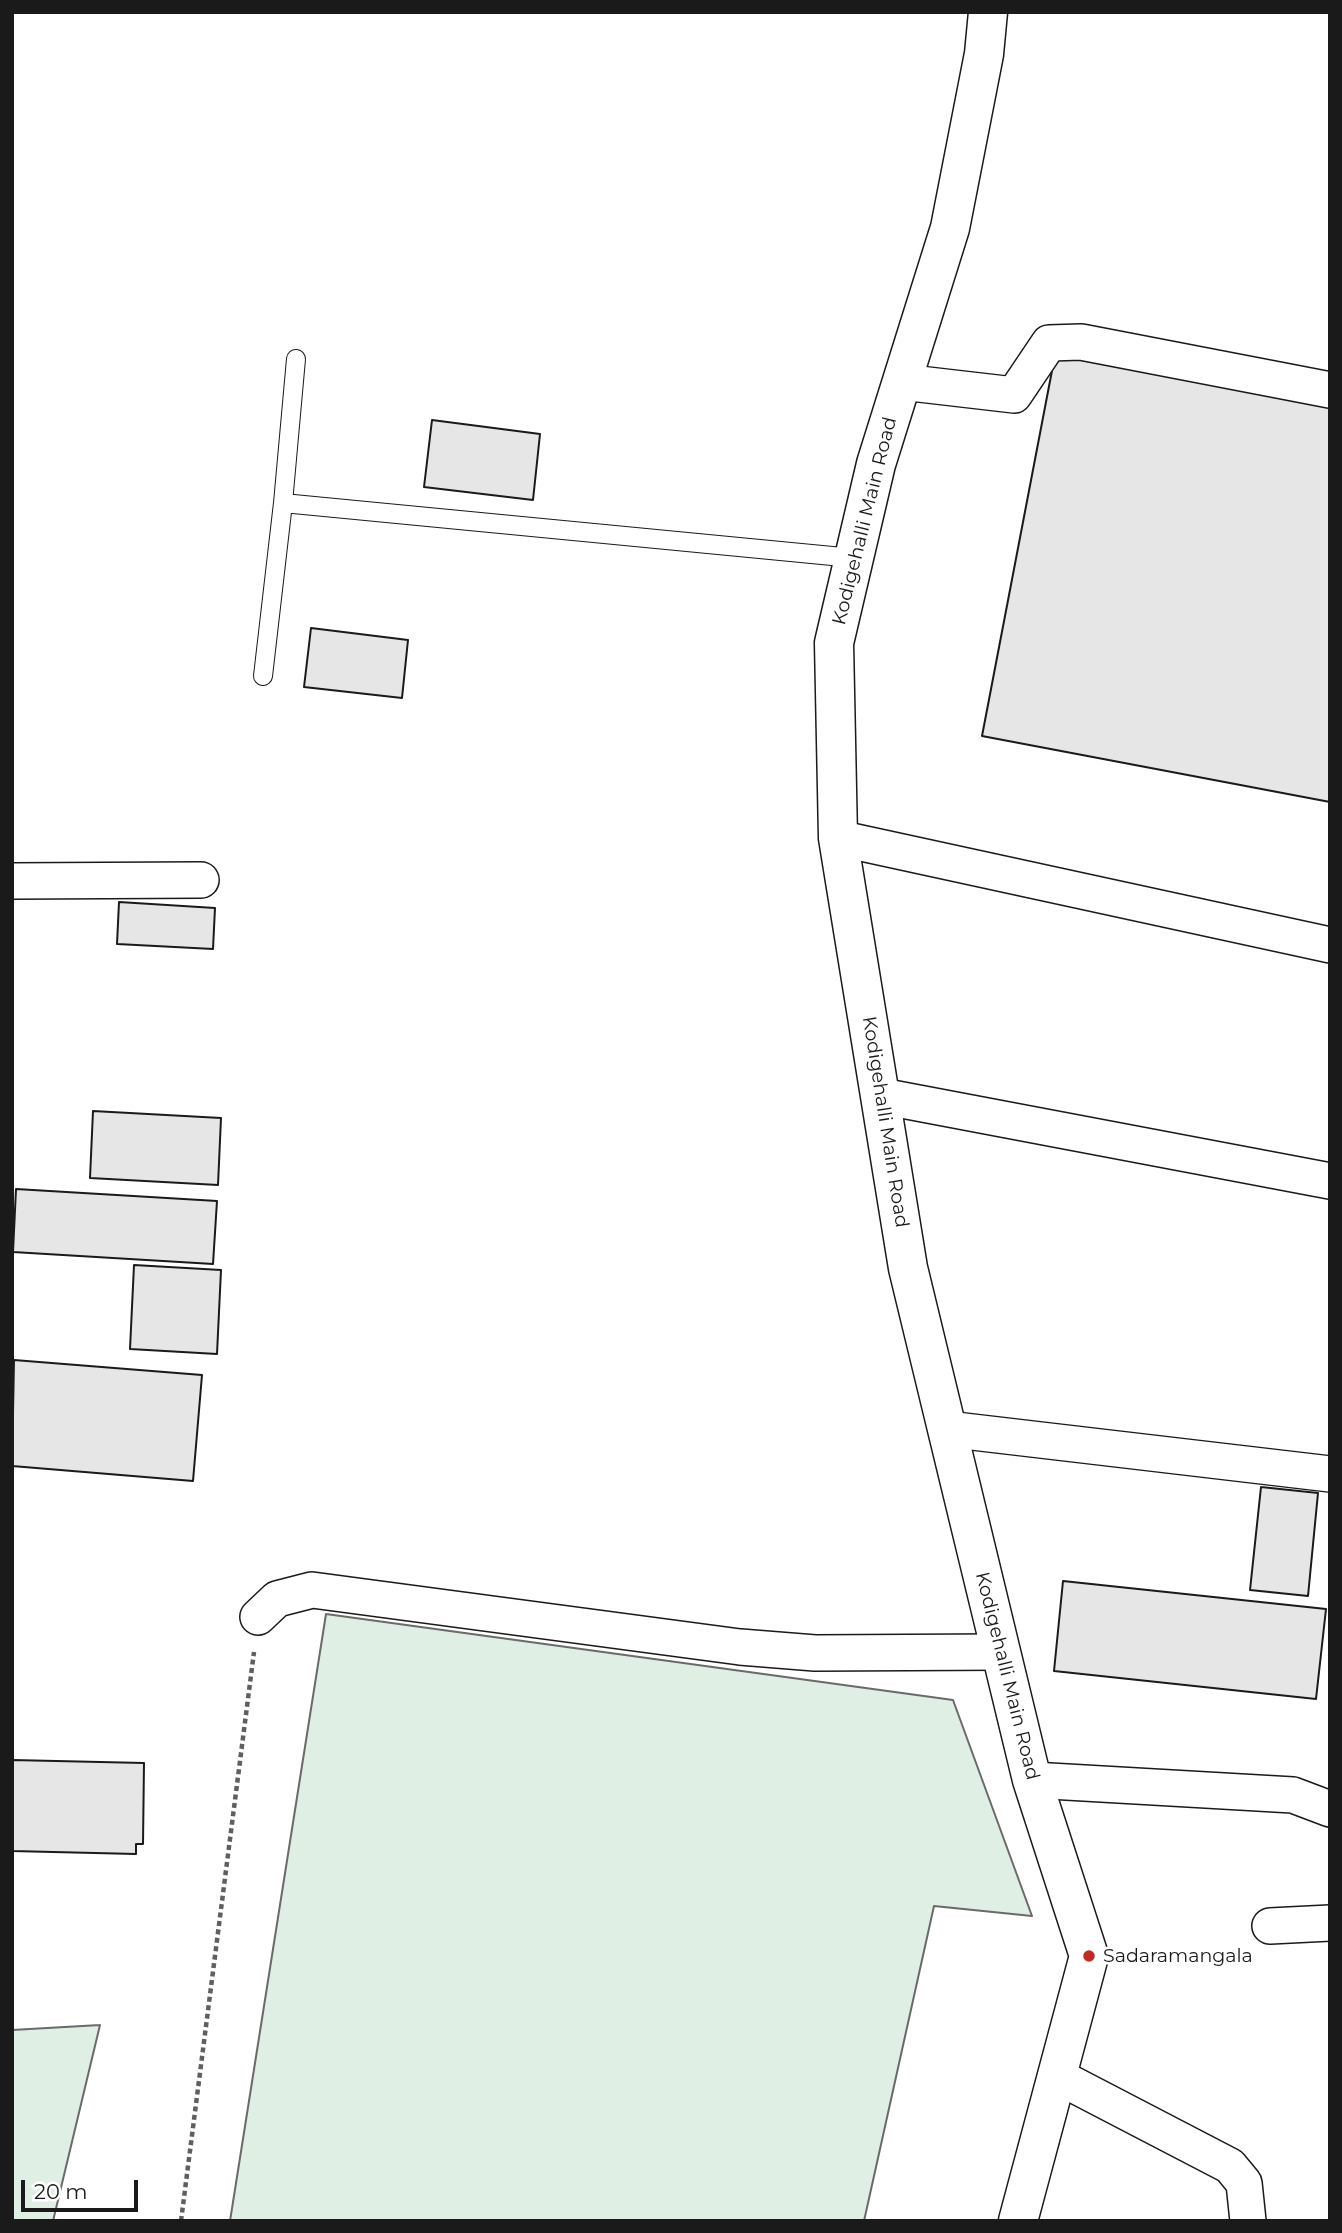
<!DOCTYPE html>
<style>
body{margin:0}
#map{position:relative;width:1342px;height:2233px;overflow:hidden;background:#fff;font-family:Montserrat,sans-serif}
canvas{display:block}
.frame{position:absolute;inset:0;border:14px solid #1a1a1a;pointer-events:none}
.scale{position:absolute;left:21px;top:2180px;width:117px;height:32px;box-sizing:border-box;border:4px solid #1a1a1a;border-top:0;padding-left:9px;font-size:21px;line-height:24px;white-space:nowrap;color:#1a1a1a;-webkit-text-stroke:5px #fff;paint-order:stroke}
</style>
<div id="map">
<canvas width="1342" height="2233"></canvas>
<div class="frame"></div>
<div class="scale">20 m</div>
</div>
<script>
const context = document.querySelector('canvas').getContext('2d');
context.lineJoin = 'round';
function fillPath(path, color) { context.fillStyle = color; context.fill(path, 'evenodd'); }
const shape = rows => new Path2D(rows.map(r => 'M' + r).join(''));
function trace(path, color, width, dash) { context.strokeStyle = color; context.lineWidth = width; context.lineCap = dash ? 'butt' : 'round'; context.setLineDash(dash || []); context.stroke(path); }
function drawText(font, color, halo, rows, align = 'center') {
  context.font = font + ' Montserrat,sans-serif'; context.lineWidth = 5; context.setLineDash([]); context.textBaseline = 'middle'; context.strokeStyle = halo; context.fillStyle = color; for (const [text, x, y, turn = 0] of rows) {
    context.save(); context.translate(x, y); context.rotate((+turn || 0) * Math.PI / 180); context.textAlign = isNaN(turn) ? turn : align; if (halo) context.strokeText(text, 0, 0); context.fillText(text, 0, 0); context.restore();
  }
}
const green = shape([
 [326,1614,953,1700,1032,1916,934,1906,864,2221,230,2221,326,1614],
 [100,2025,53,2221,12,2221,12,2030,100,2025]
]);
const building = shape([
 [1055,355,1330,407,1330,802,982,736,1055,355],
 [432,420,540,434,533,500,424,487,432,420],
 [311,628,408,640,402,698,304,687,311,628],
 [119,902,215,908,213,949,117,944,119,902],
 [93,1111,221,1118,218,1185,90,1178,93,1111],
 [16,1189,217,1201,213,1264,13,1252,16,1189],
 [134,1265,221,1270,217,1354,130,1349,134,1265],
 [14,1360,202,1375,193,1481,12,1466,14,1360],
 [1261,1487,1318,1493,1308,1596,1250,1590,1261,1487],
 [1063,1581,1326,1609,1316,1699,1054,1671,1063,1581],
 [12,1760,144,1763,143,1844,136,1844,136,1854,12,1851,12,1760]
]);
const path = shape([
 [181,2221,254,1652]
]);
const service = shape([
 [296,359,283,503,853,558],
 [263,676,283,503]
]);
const minor = shape([
 [902,382,1014,395,1049,343,1081,342,1330,390],
 [838,838,1330,945],
 [12,881,201,880],
 [881,1096,1330,1181],
 [947,1429,1330,1474],
 [258,1617,277,1599,312,1590,740,1647,815,1653,1001,1652],
 [1032,1780,1293,1795,1330,1809],
 [1270,1926,1330,1923],
 [1057,2076,1230,2166,1244,2183,1248,2221]
]);
const tertiary = shape([
 [988,12,984,54,950,228,876,464,834,643,838,838,908,1268,1032,1780,1089,1956,1018,2221]
]);
const markers = [
 [1089,1956,7,"#c62828"]
];
const streetNames = [
 ["Kodigehalli Main Road",865,521,-76],
 ["Kodigehalli Main Road",885,1122,81],
 ["Kodigehalli Main Road",1007,1676,76]
];
const poiNames = [
 ["Sadaramangala",1103,1956]
];
fillPath(green, '#e0efe3');
trace(green, '#6a6a6a', 2);
fillPath(building, '#e6e6e6');
trace(building, '#1a1a1a', 2);
trace(service, '#1a1a1a', 20);
trace(minor, '#1a1a1a', 38);
trace(tertiary, '#1a1a1a', 41);
trace(path, '#5f5f5f', 4.5, [5, 3.5]);
trace(service, '#fff', 18);
trace(minor, '#fff', 35);
trace(tertiary, '#fff', 38);
for (const [x, y, r, color] of markers) { const dot = new Path2D(); dot.arc(x, y, r, 0, 2 * Math.PI); context.fillStyle = color; context.fill(dot); trace(dot, '#fff', 2.5); }
drawText('19px', '#1a1a1a', '#fff', streetNames);
drawText('19px', '#1a1a1a', '#fff', poiNames, 'left');
</script>
